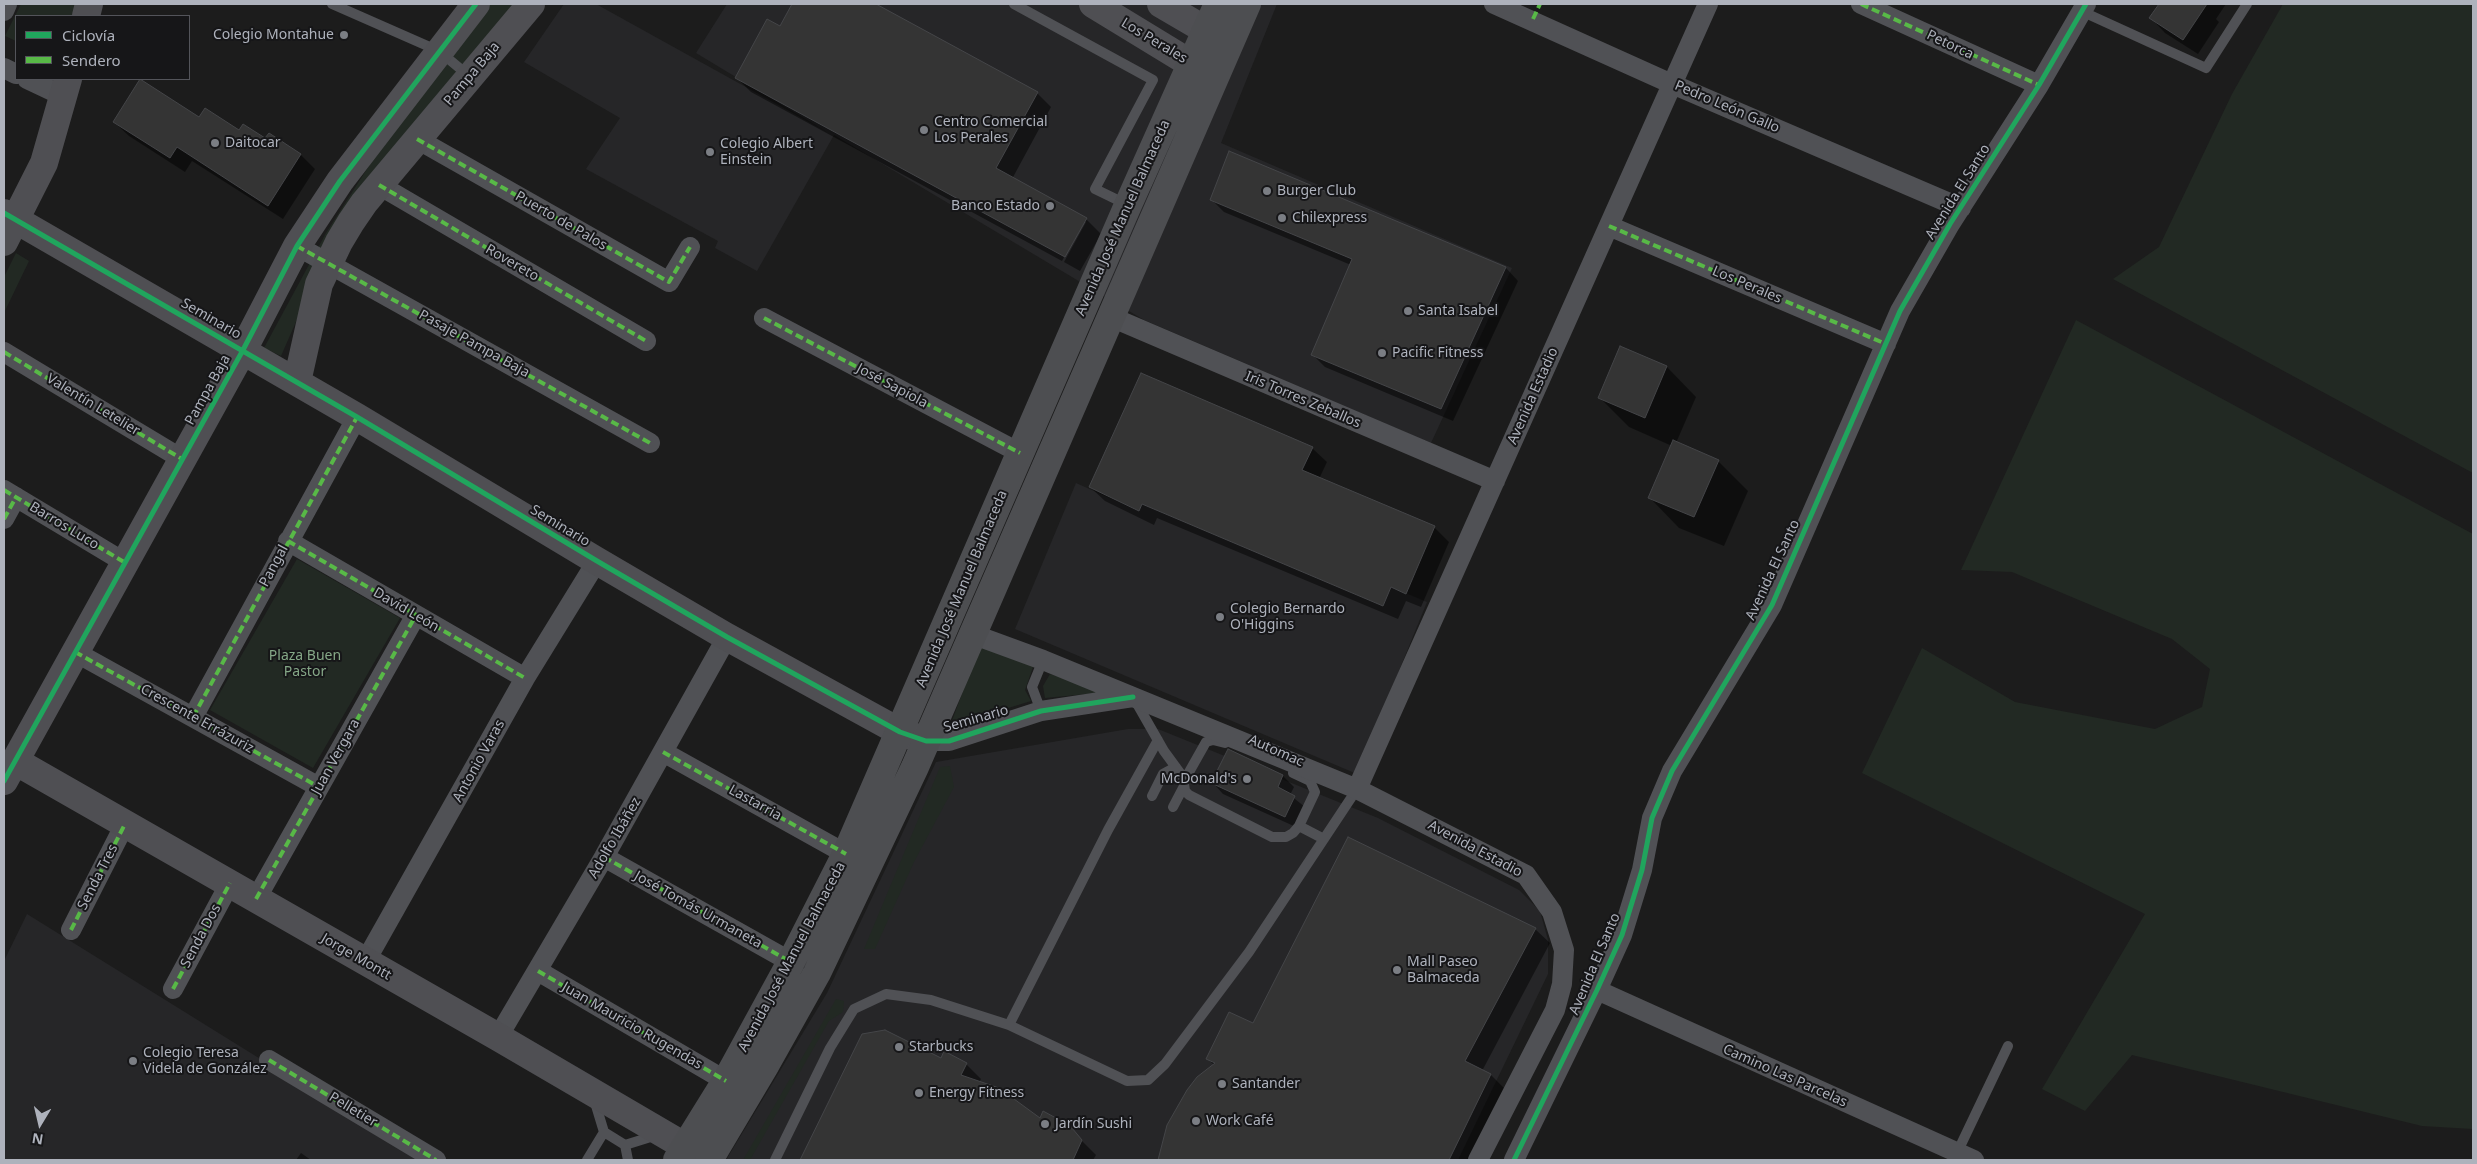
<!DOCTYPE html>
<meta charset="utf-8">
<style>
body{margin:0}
#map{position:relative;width:2477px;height:1164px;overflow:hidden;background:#1c1c1c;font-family:"Noto Sans",sans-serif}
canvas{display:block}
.frame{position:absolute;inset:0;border:5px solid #aeb2bc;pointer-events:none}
.legend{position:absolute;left:15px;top:15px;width:175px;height:65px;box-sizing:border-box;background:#161618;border:1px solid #53545a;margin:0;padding:6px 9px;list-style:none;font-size:15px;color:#aeb2bc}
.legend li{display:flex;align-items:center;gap:10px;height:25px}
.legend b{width:25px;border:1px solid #53545a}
.north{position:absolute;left:15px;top:1099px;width:50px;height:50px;-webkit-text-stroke:4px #161618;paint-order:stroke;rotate:189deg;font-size:14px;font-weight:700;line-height:20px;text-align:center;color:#aeb2bc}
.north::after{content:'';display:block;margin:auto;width:18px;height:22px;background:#aeb2bc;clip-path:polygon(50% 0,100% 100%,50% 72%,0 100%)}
</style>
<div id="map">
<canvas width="2477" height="1164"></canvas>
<div class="frame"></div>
<ul class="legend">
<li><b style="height:6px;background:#20a55d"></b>Ciclovía</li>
<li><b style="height:6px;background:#58b947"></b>Sendero</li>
</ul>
<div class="north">N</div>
</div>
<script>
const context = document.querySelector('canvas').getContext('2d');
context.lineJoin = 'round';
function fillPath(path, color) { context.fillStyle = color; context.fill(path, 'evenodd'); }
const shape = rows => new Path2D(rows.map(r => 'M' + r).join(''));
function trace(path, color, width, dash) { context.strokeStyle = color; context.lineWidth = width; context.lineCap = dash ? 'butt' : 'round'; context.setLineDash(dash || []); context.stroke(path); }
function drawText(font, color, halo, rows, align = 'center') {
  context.font = font + ' "Noto Sans",sans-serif'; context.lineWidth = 4; context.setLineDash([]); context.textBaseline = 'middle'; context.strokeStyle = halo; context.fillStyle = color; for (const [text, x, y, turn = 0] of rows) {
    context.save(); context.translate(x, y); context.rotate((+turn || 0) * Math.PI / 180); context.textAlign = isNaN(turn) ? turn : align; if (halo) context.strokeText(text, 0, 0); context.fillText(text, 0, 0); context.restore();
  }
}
const built = shape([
 [564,4,596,4,827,132,696,53,727,4,1277,4,1221,143,1512,268,1431,443,1144,320,834,135,757,271,715,248,718,241,586,169,620,118,524,62],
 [1076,483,1139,511,1142,504,1383,606,1391,587,1427,602,1357,774,1015,629],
 [1128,729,1158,729,1378,818,1519,890,1540,911,1548,940,1548,974,1458,1160,726,1160,827,993,936,762],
 [27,914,423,1160,4,1160,4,961]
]);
const green = shape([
 [21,4,76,4,72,16,16,16,16,41,5,36],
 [487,4,515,4,306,299,281,356,264,348,326,233,390,133],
 [2283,4,2473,4,2473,473,2113,279,2159,247,2232,94],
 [16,253,29,261,4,313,4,277],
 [2076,320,2473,534,2473,1129,2422,1126,2132,1055,2085,1111,2042,1089,2145,914,1862,773,1922,648,2015,702,2155,729,2202,707,2210,669,2172,639,2012,572,1961,570],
 [297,559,400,618,313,768,210,710],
 [980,645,1034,664,1025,690,1031,701,950,726],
 [1050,674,1108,692,1045,698,1043,686],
 [950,766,954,787,914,862,875,949,864,949,940,767],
 [836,999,844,1001,843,1012,829,1021,750,1160,743,1160]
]);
const shadow = shape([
 [794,4,873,4,1037,93,1051,107,1012,179,1086,219,1101,234,1080,271,1064,262,1086,222,1083,222,1062,261,751,92,737,78,780,28],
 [2160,4,2226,4,2216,19,2219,22,2198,54,2165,33,2151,18],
 [114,122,239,131,301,155,315,169,283,219,192,161,185,172,129,136],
 [1230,152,1506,268,1518,281,1453,421,1325,367,1312,354,1351,265,1224,212,1212,200],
 [1621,348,1667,367,1696,397,1676,443,1718,461,1748,491,1724,546,1679,528,1650,498,1672,446,1629,427,1599,397],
 [1312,448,1327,462,1319,479,1434,527,1449,542,1421,607,1406,601,1398,619,1157,518,1154,525,1105,501,1090,487],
 [1228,751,1283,776,1294,787,1290,795,1305,807,1296,827,1223,794,1213,783],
 [1535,929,1550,943,1482,1071,1491,1075,1505,1089,1471,1160,1159,1160,1169,1125,1214,1065,1208,1059,1254,1025],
 [863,1035,941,1060,966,1064,981,1079,979,1082,1040,1120,1056,1119,1065,1129,1071,1130,1096,1155,1093,1160,802,1160],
 [301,1153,311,1160,296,1160]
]);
const building = shape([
 [792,4,876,4,1038,92,996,168,1087,218,1065,257,735,78,767,19,780,26,792,4],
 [2159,4,2207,4,2183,40,2149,18,2159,4],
 [140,79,199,117,205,108,239,130,243,124,265,138,269,133,301,154,268,206,177,147,170,158,113,122,140,79],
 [1229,151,1506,267,1441,409,1311,355,1352,259,1210,200,1229,151],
 [1620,346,1667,366,1645,418,1598,398,1620,346],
 [1141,373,1313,447,1302,470,1435,526,1406,594,1391,587,1383,606,1142,504,1139,511,1089,487,1141,373],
 [1673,440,1719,460,1694,517,1648,498,1673,440],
 [1228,749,1283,775,1278,787,1295,796,1285,817,1211,783,1228,749],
 [1348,837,1536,928,1465,1061,1491,1074,1449,1160,1158,1160,1167,1125,1187,1090,1197,1077,1215,1063,1206,1059,1229,1012,1253,1023,1348,837],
 [885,1030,941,1058,944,1051,967,1063,961,1075,999,1088,1040,1118,1043,1111,1056,1118,1060,1127,1072,1128,1082,1140,1073,1160,800,1160,862,1034,885,1030]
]);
const lane = shape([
 [332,4,439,51,469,76],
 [1014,4,1153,80,1095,189,1128,205],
 [2081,11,2206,68,2247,4],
 [1136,702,1164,751,1183,777,1185,791,1189,795,1272,837,1286,837,1293,833,1299,826,1315,792,1310,781,1293,773],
 [1041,711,1032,687,1043,660],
 [1184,781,1206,742,1213,740,1225,743],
 [1152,796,1163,774,1176,767],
 [1173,807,1184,786],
 [1299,826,1324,839],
 [1009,1025,1108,830,1158,740],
 [594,1099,604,1132,625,1145,657,1135],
 [625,1145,628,1160],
 [1956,1155,2008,1046],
 [587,1160,604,1132],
 [775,1160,830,1048,854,1009,886,994,931,1000,1009,1025,1127,1081,1148,1080,1165,1064,1249,952,1357,789]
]);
const street = shape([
 [1494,4,1672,84,1961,208],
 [1861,4,2039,85],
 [4,11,7,4],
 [4,68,16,74],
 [27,79,63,96],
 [417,139,669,282,690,247],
 [379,185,646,341],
 [1609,226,1886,344],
 [297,246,650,443],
 [1111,317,1495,481],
 [764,318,1020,453],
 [4,352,182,459],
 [4,490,124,562],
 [4,519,16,497],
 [288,541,525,678],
 [972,634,1043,660,1357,789,1526,875,1552,912,1564,950,1562,984,1555,1010,1478,1160],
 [75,652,319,787],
 [193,717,357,417],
 [926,741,949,741,1041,711,1133,697],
 [663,752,846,854],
 [1357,789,1708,4],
 [604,857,791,962],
 [256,899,416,615],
 [71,930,125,824],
 [365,962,525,678,597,561],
 [538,971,726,1081],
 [173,989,230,883],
 [1597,990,1974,1160],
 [498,1037,604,857,727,637],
 [269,1060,436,1160],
 [1514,1160,1597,990,1622,935,1642,870,1652,818,1672,771,1772,605,1900,311,1950,224,2039,85,2086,4]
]);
const secondary = shape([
 [1093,4,1211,76],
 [1161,4,1226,42],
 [86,16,89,4],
 [4,213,357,417,597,561,727,637,900,732,921,739],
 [4,242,44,163,68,79],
 [297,382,319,284,339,242,351,222,364,203,531,4],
 [15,761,498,1037,705,1158],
 [4,781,243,350,297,246,340,181,476,4]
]);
const primary = shape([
 [677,1160,726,1081,791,962,846,854,1128,205,1218,4],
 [709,1160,766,1064,817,973,915,767,1247,4]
]);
const quiet = shape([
 [1861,4,2039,85],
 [1533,19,1540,4],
 [417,139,669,282,690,247],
 [379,185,646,341],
 [1609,226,1886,344],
 [297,246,650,443],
 [764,318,1020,453],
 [4,352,182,459],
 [4,490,124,562],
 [4,519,16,497],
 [288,541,525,678],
 [75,652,319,787],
 [193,717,357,417],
 [663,752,846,854],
 [604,857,791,962],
 [256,899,416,615],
 [71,930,125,824],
 [538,971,726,1081],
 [173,989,230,883],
 [269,1060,436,1160]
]);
const cycleway = shape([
 [4,213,357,417,597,561,727,637,900,732,926,741,949,741,1041,711,1133,697],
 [4,781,243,350,297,246,340,181,476,4],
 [1514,1160,1597,990,1622,935,1642,870,1652,818,1672,771,1772,605,1900,311,1950,224,2039,85,2086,4]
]);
const markers = [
 [344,35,5,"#7b7e84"],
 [924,130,5,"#7b7e84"],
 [215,143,5,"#7b7e84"],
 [710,152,5,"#7b7e84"],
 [1267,191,5,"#7b7e84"],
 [1050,206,5,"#7b7e84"],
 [1282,218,5,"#7b7e84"],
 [1408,311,5,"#7b7e84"],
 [1382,353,5,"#7b7e84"],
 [1220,617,5,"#7b7e84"],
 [1247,779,5,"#7b7e84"],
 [1397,970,5,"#7b7e84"],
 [899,1047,5,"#7b7e84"],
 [133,1061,5,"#7b7e84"],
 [1222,1084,5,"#7b7e84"],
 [919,1093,5,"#7b7e84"],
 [1196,1121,5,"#7b7e84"],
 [1045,1124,5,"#7b7e84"]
];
const poiNames = [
 ["Colegio Montahue",334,35,"right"],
 ["Centro Comercial",934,122],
 ["Los Perales",934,138],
 ["Daitocar",225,143],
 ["Colegio Albert",720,144],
 ["Einstein",720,160],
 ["Burger Club",1277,191],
 ["Banco Estado",1040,206,"right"],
 ["Chilexpress",1292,218],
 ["Santa Isabel",1418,311],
 ["Pacific Fitness",1392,353],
 ["Colegio Bernardo",1230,609],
 ["O'Higgins",1230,625],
 ["McDonald's",1237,779,"right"],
 ["Mall Paseo",1407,962],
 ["Balmaceda",1407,978],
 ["Starbucks",909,1047],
 ["Colegio Teresa",143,1053],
 ["Videla de González",143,1069],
 ["Santander",1232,1084],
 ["Energy Fitness",929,1093],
 ["Work Café",1206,1121],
 ["Jardín Sushi",1055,1124]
];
const streetNames = [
 ["Los Perales",1154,41,31],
 ["Petorca",1950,45,25],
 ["Pampa Baja",472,74,-50],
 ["Pedro León Gallo",1727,107,23],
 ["Avenida El Santo",1958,192,-58],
 ["Avenida José Manuel Balmaceda",1123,218,-66],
 ["Puerto de Palos",561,221,30],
 ["Rovereto",512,263,30],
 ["Los Perales",1747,285,23],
 ["Seminario",211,319,30],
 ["Pasaje Pampa Baja",474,344,29],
 ["José Sapiola",892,386,28],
 ["Pampa Baja",208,390,-61],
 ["Avenida Estadio",1533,396,-66],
 ["Iris Torres Zeballos",1303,400,23],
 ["Valentín Letelier",93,405,31],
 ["Barros Luco",64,526,31],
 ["Seminario",560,526,31],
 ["Pangal",274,566,-62],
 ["Avenida El Santo",1773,570,-65],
 ["Avenida José Manuel Balmaceda",962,589,-67],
 ["David León",406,610,30],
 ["Crescente Errázuriz",197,719,29],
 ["Seminario",976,719,-16],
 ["Automac",1276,751,24],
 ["Juan Vergara",336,757,-61],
 ["Antonio Varas",479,761,-61],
 ["Lastarria",755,803,29],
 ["Adolfo Ibáñez",615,838,-60],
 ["Avenida Estadio",1475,849,28],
 ["Senda Tres",98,877,-63],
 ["José Tomás Urmaneta",698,910,29],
 ["Senda Dos",201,936,-62],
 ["Jorge Montt",356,957,30],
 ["Avenida José Manuel Balmaceda",792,957,-62],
 ["Avenida El Santo",1595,964,-67],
 ["Juan Mauricio Rugendas",632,1026,30],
 ["Camino Las Parcelas",1785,1076,24],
 ["Pelletier",353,1110,31]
];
const parkNames = [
 ["Plaza Buen",305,656],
 ["Pastor",305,672]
];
fillPath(built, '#262628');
fillPath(green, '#222923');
fillPath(shadow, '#0007');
fillPath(building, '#343434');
trace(building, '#444548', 1);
trace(lane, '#505155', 10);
trace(street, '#505155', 20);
trace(secondary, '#4f4f53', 28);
trace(primary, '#4d4e51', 28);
trace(quiet, '#58b947', 4, [8, 4]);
trace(cycleway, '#20a55d', 5);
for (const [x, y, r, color] of markers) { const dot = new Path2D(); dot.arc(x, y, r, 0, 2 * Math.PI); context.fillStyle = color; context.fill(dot); trace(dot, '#161618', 2); }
drawText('14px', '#aeb2bc', '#161618', poiNames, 'left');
drawText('14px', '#aeb2bc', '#161618', streetNames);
drawText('14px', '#85a787', '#161618', parkNames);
</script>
